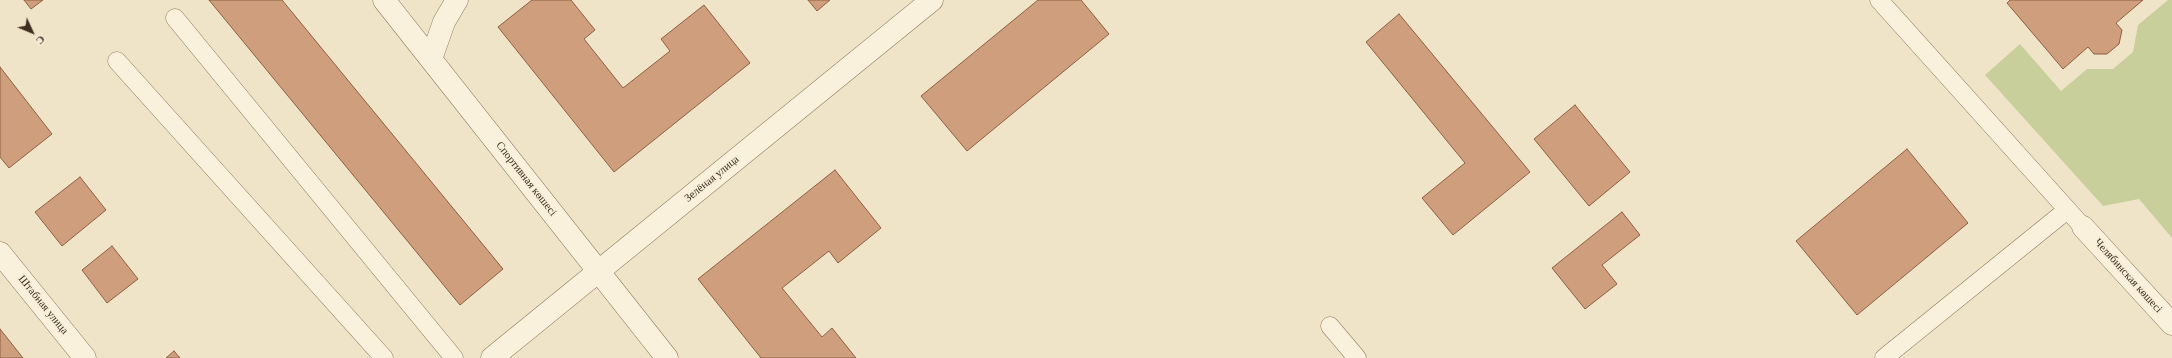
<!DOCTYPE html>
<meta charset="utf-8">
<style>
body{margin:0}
#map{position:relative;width:2172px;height:358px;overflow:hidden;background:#f0e4c8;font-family:Georgia,serif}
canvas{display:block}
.north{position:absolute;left:12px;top:12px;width:40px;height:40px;-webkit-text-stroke:3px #f7eed8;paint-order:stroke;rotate:134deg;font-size:11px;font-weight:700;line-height:16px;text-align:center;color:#3d2e20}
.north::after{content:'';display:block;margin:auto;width:14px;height:18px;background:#3d2e20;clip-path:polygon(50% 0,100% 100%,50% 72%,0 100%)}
</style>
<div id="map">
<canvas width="2172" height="358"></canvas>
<div class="north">С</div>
</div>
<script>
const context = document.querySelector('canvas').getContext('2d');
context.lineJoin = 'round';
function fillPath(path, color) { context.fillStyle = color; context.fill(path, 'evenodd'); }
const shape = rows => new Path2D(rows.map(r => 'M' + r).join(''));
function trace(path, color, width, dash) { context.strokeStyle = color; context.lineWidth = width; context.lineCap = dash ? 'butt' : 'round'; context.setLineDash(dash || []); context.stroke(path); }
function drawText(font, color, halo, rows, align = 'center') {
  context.font = font + ' Georgia,serif'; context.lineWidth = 3.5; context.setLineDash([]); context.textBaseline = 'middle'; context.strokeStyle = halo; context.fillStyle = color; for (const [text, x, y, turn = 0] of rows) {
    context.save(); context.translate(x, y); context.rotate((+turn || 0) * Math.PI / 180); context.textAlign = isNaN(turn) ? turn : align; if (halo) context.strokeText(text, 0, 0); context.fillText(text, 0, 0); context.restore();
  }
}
const green = shape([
 [2168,0,2172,0,2172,238,2139,199,2103,206,1985,75,2020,44,2061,91,2087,69,2113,69,2133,52,2138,25]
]);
const building = shape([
 [24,0,43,0,31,9,24,0],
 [209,0,282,0,503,269,460,305,209,0],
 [532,0,571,0,595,30,584,39,623,88,670,51,661,39,704,5,750,63,614,172,498,27,532,0],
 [808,0,830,0,817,11,808,0],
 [1038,0,1081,0,1109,34,967,151,921,96,1038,0],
 [2010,0,2143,0,2116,23,2122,30,2119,44,2107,54,2094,54,2088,47,2063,69,2007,3,2010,0],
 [1399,14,1530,172,1453,235,1422,198,1465,163,1366,42,1399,14],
 [0,67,52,134,9,168,0,157,0,67],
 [1575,105,1630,172,1589,206,1534,139,1575,105],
 [1907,149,1968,223,1857,315,1796,241,1907,149],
 [835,170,881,228,838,263,829,251,782,288,822,337,832,328,856,358,761,358,698,279,835,170],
 [80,177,106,210,62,246,35,212,80,177],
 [1622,212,1640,235,1602,265,1617,284,1585,309,1552,268,1622,212],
 [112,246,138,279,107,303,82,270,112,246],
 [0,329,23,358,0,358,0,329],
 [174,351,180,358,166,358,174,351]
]);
const service = shape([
 [1879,0,2083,227],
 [175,18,454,358],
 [117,61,384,358],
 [1330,326,1357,358],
 [1884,358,2067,210]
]);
const minor = shape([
 [384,0,667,358],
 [431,59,444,22,457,0],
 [2083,227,2172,324],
 [0,253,85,358],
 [492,358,932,0]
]);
const streetNames = [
 ["Спортивная көшесі",526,179,52],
 ["Зелёная улица",712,179,-39],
 ["Челябинская көшесі",2128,276,48],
 ["Штабная улица",43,305,51]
];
fillPath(green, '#c9cf9b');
fillPath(building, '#cf9f7d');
trace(building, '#8d5f41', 1);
trace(service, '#8d765c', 19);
trace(minor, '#8d765c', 23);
trace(service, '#faf1dc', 18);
trace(minor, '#faf1dc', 22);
drawText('11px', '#3d2e20', '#f7eed8', streetNames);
</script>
